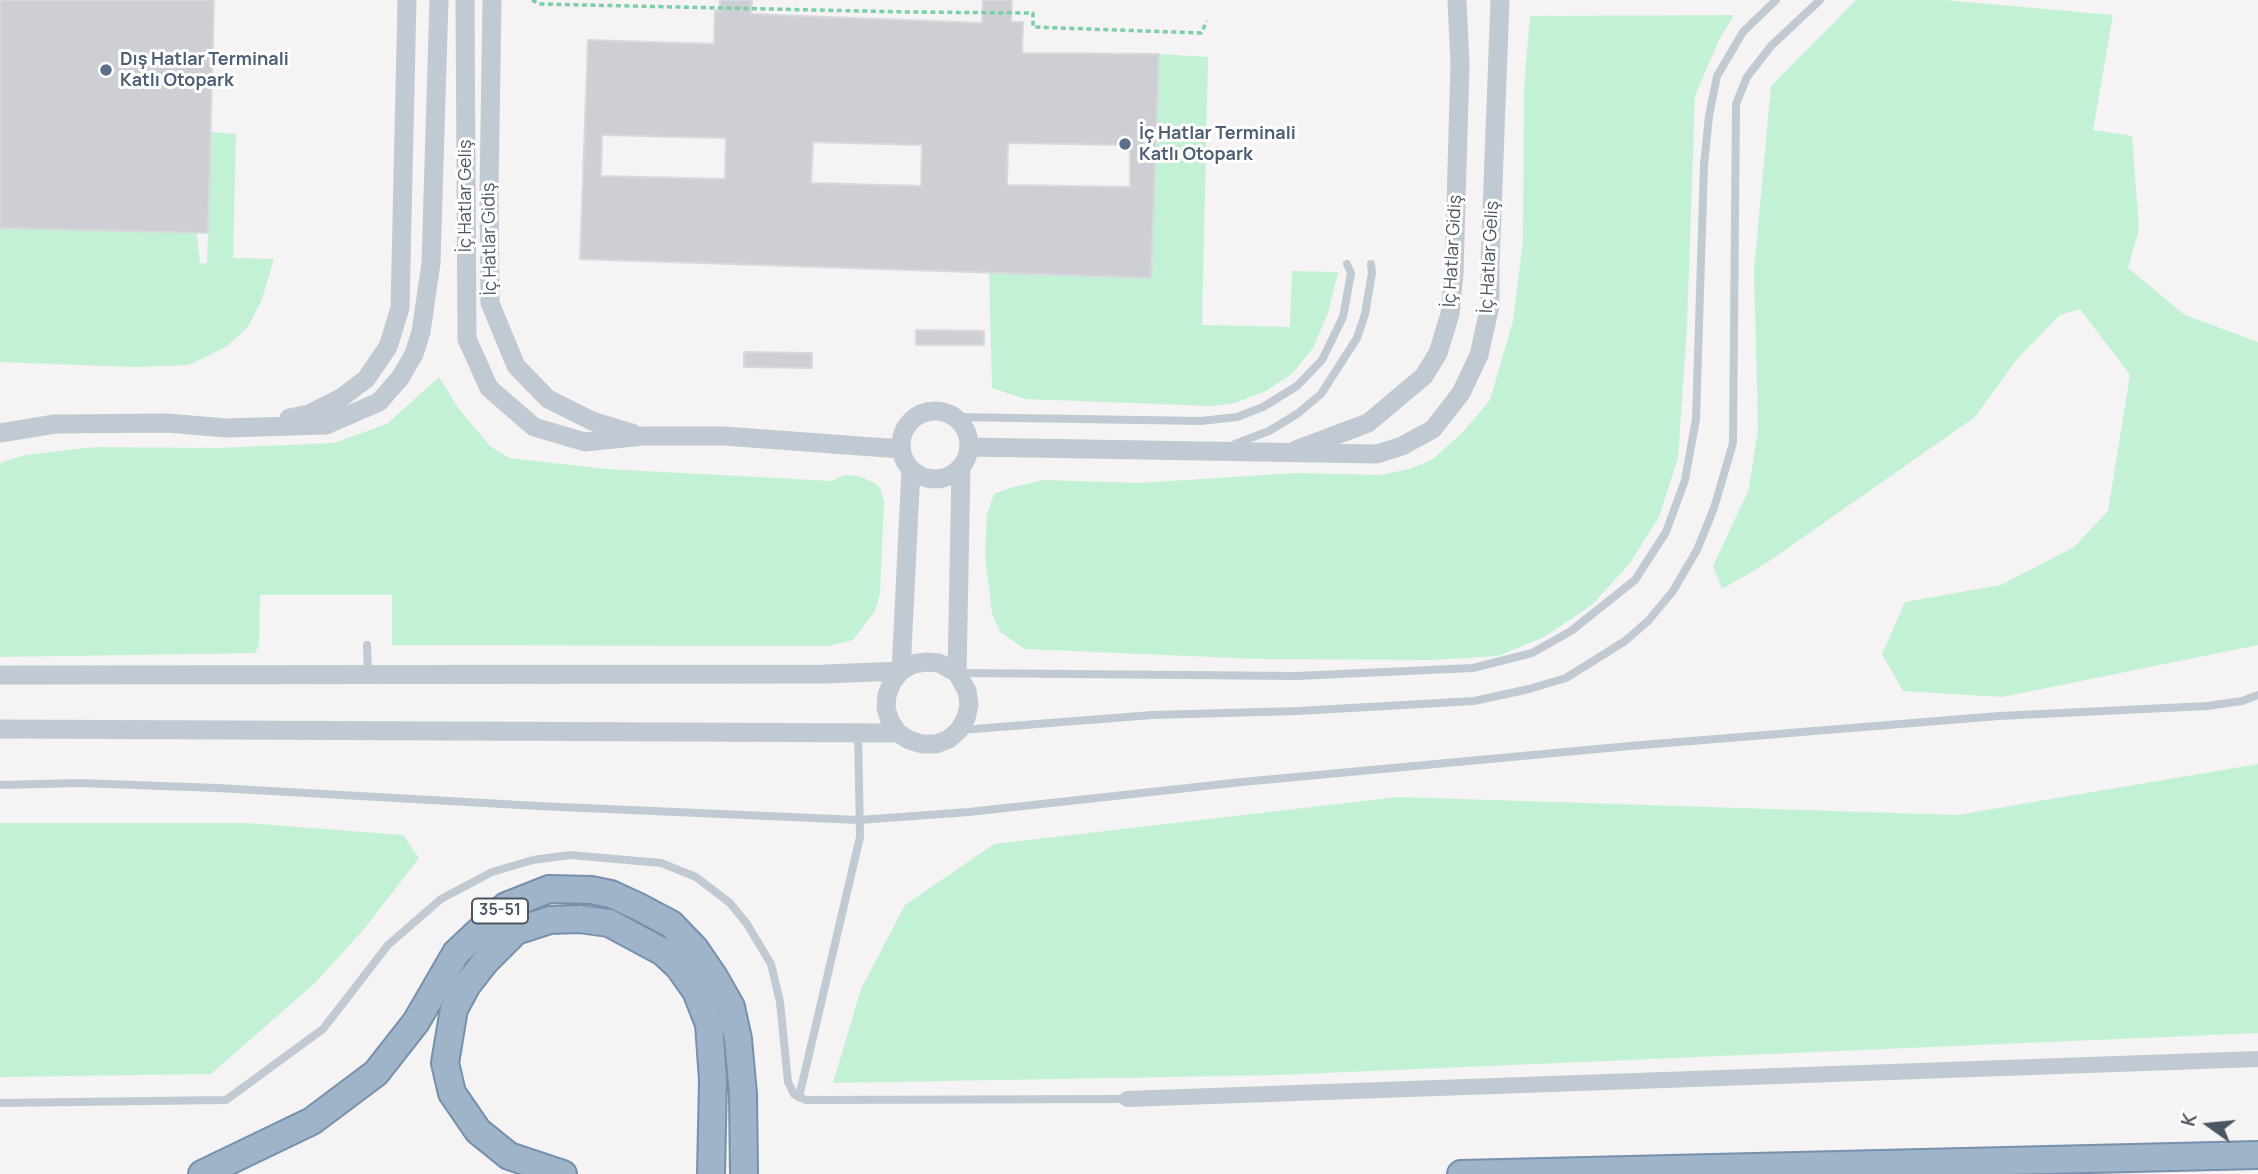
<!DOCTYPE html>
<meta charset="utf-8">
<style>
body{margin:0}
#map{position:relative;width:2258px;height:1174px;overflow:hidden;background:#f5f3f3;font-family:Manrope,sans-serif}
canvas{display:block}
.north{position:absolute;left:2174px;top:1090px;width:70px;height:70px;-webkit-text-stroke:5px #fff;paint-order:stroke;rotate:285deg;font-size:19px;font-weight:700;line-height:28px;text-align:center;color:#4a5661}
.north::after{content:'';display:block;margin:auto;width:24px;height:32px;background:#4a5661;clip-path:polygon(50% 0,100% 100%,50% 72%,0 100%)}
</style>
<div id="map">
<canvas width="2258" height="1174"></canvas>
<div class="north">K</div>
</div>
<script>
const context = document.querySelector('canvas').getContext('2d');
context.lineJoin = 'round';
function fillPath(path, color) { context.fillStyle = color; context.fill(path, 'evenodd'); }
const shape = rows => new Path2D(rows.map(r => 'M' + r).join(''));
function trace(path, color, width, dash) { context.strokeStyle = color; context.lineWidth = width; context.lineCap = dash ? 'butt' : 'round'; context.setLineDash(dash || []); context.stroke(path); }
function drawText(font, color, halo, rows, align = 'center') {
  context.font = font + ' Manrope,sans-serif'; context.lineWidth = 6; context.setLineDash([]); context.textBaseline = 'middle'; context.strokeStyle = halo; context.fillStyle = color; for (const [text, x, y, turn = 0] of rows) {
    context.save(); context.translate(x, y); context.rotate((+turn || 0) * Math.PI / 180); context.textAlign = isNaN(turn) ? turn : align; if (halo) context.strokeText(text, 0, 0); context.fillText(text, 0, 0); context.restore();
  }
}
const green = shape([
 [1856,0,1944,0,2113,15,2093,130,2132,136,2139,229,2128,268,2185,315,2258,342,2258,645,2002,697,1903,691,1882,654,1905,602,2001,585,2074,547,2108,511,2130,375,2080,309,2060,315,2017,359,1975,417,1762,566,1722,589,1713,566,1749,489,1758,428,1754,270,1771,86],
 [1734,15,1719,40,1695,96,1687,326,1678,458,1659,517,1630,563,1592,605,1544,637,1498,656,1431,660,1259,659,1025,649,1000,632,992,613,985,555,987,514,994,494,1010,488,1043,480,1138,483,1296,473,1379,475,1410,469,1433,459,1463,432,1490,400,1513,321,1523,241,1524,88,1530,16],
 [1159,54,1208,57,1202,325,1290,327,1292,271,1338,272,1328,313,1313,348,1293,373,1266,391,1235,403,1212,406,1025,399,992,388,989,273,1151,277],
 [211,132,236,134,233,258,274,259,261,302,247,328,226,347,189,365,135,367,0,362,0,228,197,233,200,264,207,263],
 [439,377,459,409,490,446,509,458,606,469,832,481,844,475,858,476,875,483,881,490,884,502,880,594,875,611,853,640,829,646,392,645,392,595,260,595,259,645,255,653,0,657,0,465,2,462,26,455,95,447,216,448,334,443,387,424],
 [2258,764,2258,1033,1278,1075,833,1083,861,989,905,905,994,844,1398,797,1957,815],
 [0,823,246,823,403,835,419,858,365,928,314,984,211,1074,0,1077]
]);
const building = shape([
 [0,0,214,0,208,233,0,228,0,0],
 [720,0,752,0,751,14,982,23,983,0,1012,0,1011,22,1023,22,1022,53,1159,54,1151,278,580,259,588,40,714,44,715,10,720,11,720,0],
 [602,135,726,138,725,179,601,176,602,135],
 [813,142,922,145,921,186,811,183,813,142],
 [1008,143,1130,145,1130,187,1007,185,1008,143],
 [916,330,984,331,984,345,916,345,916,330],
 [744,352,812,353,812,368,744,367,744,352]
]);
const path = shape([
 [532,0,539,4,908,12,1033,13,1033,27,1201,33,1207,21]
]);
const service = shape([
 [955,417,1201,421,1237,417,1263,407,1297,386,1322,360,1343,317,1351,273,1347,264],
 [1235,444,1269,431,1297,414,1321,394,1357,338,1365,314,1372,273,1371,264],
 [367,645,368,674],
 [960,673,1296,676,1473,668,1532,653,1571,631,1635,580,1666,532,1685,480,1696,419,1704,165,1709,116,1717,76,1743,32,1776,0],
 [961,730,1152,715,1298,711,1474,701,1529,689,1566,678,1625,641,1648,621,1673,591,1697,550,1714,508,1733,443,1736,104,1747,77,1771,46,1820,0],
 [0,785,80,783,217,788,538,806,859,820,969,812,1242,782,1630,746,1999,716,2207,706,2242,701,2258,695],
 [799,1097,860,837,858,733],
 [0,1103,226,1100,323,1029,388,945,441,899,492,872,533,860,570,855,661,863,696,877,730,903,747,924,771,964,780,1002,788,1082,794,1094,799,1097,806,1100,1127,1099]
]);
const minor = shape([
 [1127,1099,2258,1059]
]);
const tertiary = shape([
 [465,0,467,339,489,388,534,427,585,442,643,436,724,436,901,449],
 [492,0,489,191,490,303,516,366,548,399,592,421,632,433],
 '901 445a34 34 0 1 1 68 0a34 34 0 1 1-68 0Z',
 [289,418,309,414,341,398,366,379,388,347,400,308,407,0],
 [0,433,55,424,167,423,226,428,326,425,379,402,400,378,414,354,421,332,431,263,439,0],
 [969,447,1377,454,1402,446,1433,429,1461,393,1479,355,1490,306,1490,264,1500,0],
 [1296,450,1368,423,1424,376,1438,353,1450,314,1454,273,1460,64,1457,0],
 [901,671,911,469],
 [957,673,939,663,926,662,913,664,901,671,892,682,887,695,886,708,890,721,898,733,909,740,922,744,936,744,949,739,959,730,966,718,969,705,967,691,957,673,961,467],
 [0,675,825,674,901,671],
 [0,729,898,733]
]);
const trunk = shape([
 [202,1174,312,1121,376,1073,416,1022,456,953,506,906,549,889,591,890,611,894,637,906,671,924,695,949,714,977,731,1007,738,1039,743,1094,744,1174],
 [563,1174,509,1156,478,1131,452,1093,445,1063,454,1009,467,985,485,962,516,931,550,920,579,919,609,923,663,952,679,967,696,991,709,1024,713,1080,711,1174],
 [1461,1174,2258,1155]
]);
const markers = [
 [106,70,7,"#5c6f8a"],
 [1125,144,7,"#5c6f8a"]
];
const shields = [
 [500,911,56]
];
const shieldNames = [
 ["35-51",500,911]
];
const serviceNames = [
 ["Dış Hatlar Terminali",120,60],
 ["Katlı Otopark",120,81],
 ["İç Hatlar Terminali",1139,134],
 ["Katlı Otopark",1139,155]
];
const streetNames = [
 ["İç Hatlar Geliş",466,196,-90],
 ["İç Hatlar Gidiş",490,239,-91],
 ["İç Hatlar Gidiş",1453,251,-87],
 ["İç Hatlar Geliş",1490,257,-87]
];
fillPath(green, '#c3f1d5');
fillPath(building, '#cdcfd5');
trace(building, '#d7d9de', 2);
trace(trunk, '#7690ad', 30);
trace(path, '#7ad0a6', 3.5, [5, 3.5]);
trace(service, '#c1cad2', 8);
trace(minor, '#c1cad2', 16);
trace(tertiary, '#c1cad2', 19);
trace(trunk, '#9fb4c9', 26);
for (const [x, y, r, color] of markers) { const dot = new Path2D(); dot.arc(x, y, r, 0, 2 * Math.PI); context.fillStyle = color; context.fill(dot); trace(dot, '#fff', 2.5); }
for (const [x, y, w] of shields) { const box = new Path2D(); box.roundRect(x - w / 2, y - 12.5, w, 25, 5); context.fillStyle = '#fff'; context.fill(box); trace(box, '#4a5661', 2); }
drawText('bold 16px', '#4a5661', null, shieldNames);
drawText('bold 18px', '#4e5e75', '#fff', serviceNames, 'left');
drawText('18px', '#4a5661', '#fff', streetNames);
</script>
